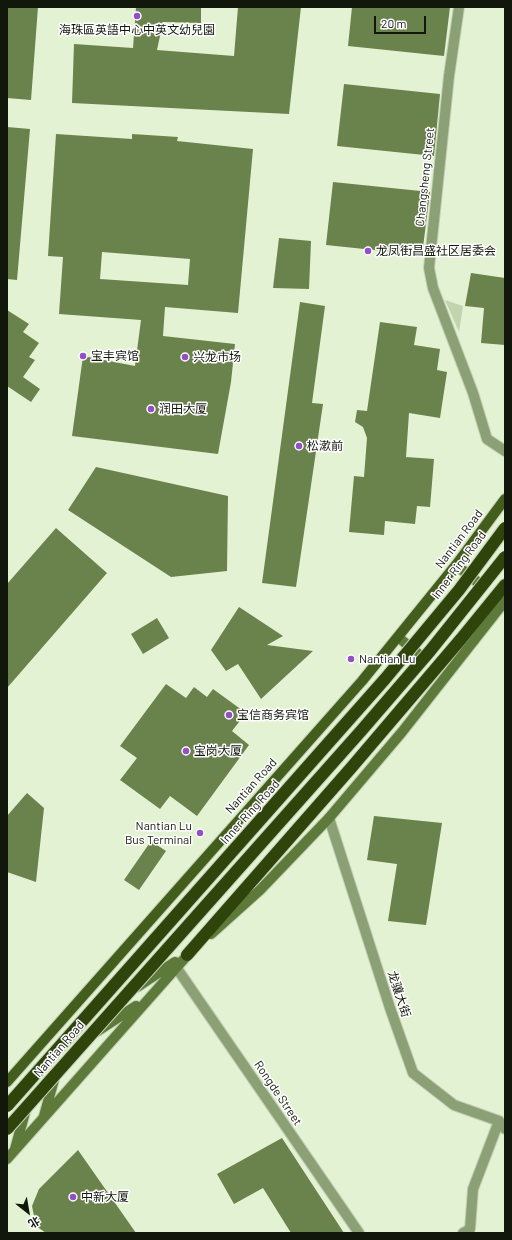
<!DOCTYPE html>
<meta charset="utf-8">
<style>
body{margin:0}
#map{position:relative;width:512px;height:1240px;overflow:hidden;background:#e4f2d4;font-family:Barlow,"Noto Sans SC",sans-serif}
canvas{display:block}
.frame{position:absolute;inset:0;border:8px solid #12170c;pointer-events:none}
.north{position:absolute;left:8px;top:1192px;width:40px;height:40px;-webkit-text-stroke:3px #fff;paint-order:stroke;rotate:149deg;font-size:11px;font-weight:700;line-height:16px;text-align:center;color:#12170c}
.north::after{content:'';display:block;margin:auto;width:14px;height:18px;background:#12170c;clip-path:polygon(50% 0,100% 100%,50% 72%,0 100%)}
.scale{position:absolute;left:374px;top:16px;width:52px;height:18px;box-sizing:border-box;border:2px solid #12170c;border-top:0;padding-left:5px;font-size:12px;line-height:14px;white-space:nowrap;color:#12170c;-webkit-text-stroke:3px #fff;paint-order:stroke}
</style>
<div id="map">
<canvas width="512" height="1240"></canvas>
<div class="frame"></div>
<div class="north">北</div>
<div class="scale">20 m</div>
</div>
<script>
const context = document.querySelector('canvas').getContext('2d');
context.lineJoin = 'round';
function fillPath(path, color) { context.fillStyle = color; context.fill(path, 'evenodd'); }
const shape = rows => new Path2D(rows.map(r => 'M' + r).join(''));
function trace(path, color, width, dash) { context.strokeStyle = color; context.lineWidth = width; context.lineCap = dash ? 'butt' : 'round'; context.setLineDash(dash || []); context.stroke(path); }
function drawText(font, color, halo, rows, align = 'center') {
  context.font = font + ' Barlow,"Noto Sans SC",sans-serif'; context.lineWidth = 3; context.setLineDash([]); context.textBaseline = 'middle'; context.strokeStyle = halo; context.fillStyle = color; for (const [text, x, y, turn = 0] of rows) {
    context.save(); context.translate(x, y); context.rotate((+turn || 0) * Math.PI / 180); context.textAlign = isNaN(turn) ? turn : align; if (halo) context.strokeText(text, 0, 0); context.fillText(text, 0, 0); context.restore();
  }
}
const green = shape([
 [445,300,463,306,459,332]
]);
const building = shape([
 [7,7,38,7,31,100,7,98],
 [136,7,201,7,201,23,163,22,157,50,234,56,238,7,301,7,289,114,72,103,74,44,133,48],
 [352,7,450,7,444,56,348,46],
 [344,84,440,94,434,156,337,146],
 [7,127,30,129,17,280,7,279],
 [56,134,132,139,132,134,178,137,177,141,253,149,238,313,165,307,163,336,235,344,231,382,218,454,72,436,83,356,135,366,141,320,59,314,63,257,48,256],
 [102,252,190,259,188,285,100,279],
 [333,182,430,192,422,255,326,245],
 [279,238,311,241,309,289,273,288],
 [471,273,505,278,505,345,481,343,484,308,465,306],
 [300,302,325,306,312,403,323,404,296,587,262,583],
 [7,310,29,324,23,332,39,343,29,357,35,360,23,377,40,389,31,402,7,386],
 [380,322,417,327,414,345,440,349,437,370,447,372,440,418,409,413,406,457,434,459,430,507,417,506,415,524,385,521,384,535,349,532,354,476,364,477,367,438,363,427,355,422,357,410,367,411],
 [96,467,228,496,227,571,171,577,68,510],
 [56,528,107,573,7,688,7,584],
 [239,607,283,636,267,645,313,651,261,699,238,664,226,671,211,650],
 [157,618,169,638,143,654,131,634],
 [166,684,186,698,194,687,207,697,213,689,246,713,232,731,249,745,197,816,170,796,160,809,120,780,137,758,120,746],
 [27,793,44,808,36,882,7,872,7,816],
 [374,816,442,823,426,925,388,921,397,864,367,860],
 [151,841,166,851,139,890,124,880],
 [282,1138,344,1233,291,1233,263,1188,234,1204,217,1174],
 [78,1150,136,1233,46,1233,36,1226,32,1206,39,1189]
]);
const street = shape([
 [459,7,449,76,429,268,433,288,473,393,487,439,505,451],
 [329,818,390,1008,413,1073,454,1105,499,1121,505,1129],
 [176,967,359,1233],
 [463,1233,470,1229,473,1189,499,1121]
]);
const secondary = shape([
 [456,565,480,584],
 [398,637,422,657],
 [211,934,260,890,329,818,402,732,505,601],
 [137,987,175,962],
 [96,1032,136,1006],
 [44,1116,55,1076],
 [15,1149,26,1109],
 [7,1159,192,950]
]);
const primary = shape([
 [7,1082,362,681,456,565,505,499]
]);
const highway = shape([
 [187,955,351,768,461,639,505,585]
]);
const highwayBridge = shape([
 [7,1106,385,679,459,590,505,528],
 [7,1129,361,731,430,651,505,557]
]);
const markers = [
 [137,16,4,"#934fc4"],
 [368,251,4,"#934fc4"],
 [83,356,4,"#934fc4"],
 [185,357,4,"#934fc4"],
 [151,409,4,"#934fc4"],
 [299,446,4,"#934fc4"],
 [351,659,4,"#934fc4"],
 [229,715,4,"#934fc4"],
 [186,751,4,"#934fc4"],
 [200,833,4,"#934fc4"],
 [73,1197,4,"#934fc4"]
];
const poiNames = [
 ["海珠區英語中心中英文幼兒園",137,30,"center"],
 ["龙凤街昌盛社区居委会",376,251],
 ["宝丰宾馆",91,356],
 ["兴龙市场",193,357],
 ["润田大厦",159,409],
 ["松漱前",307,446],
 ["Nantian Lu",359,659],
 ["宝信商务宾馆",237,715],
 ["宝岗大厦",194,751],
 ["Nantian Lu",192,826,"right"],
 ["Bus Terminal",192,840,"right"],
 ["中新大厦",81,1197]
];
const streetNames = [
 ["Changsheng Street",425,177,-84],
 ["Nantian Road",459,539,-53],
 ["Inner Ring Road",459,565,-53],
 ["Nantian Road",251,786,-48],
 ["Inner Ring Road",250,812,-48],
 ["龙骧大街",399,994,72],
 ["Nantian Road",59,1049,-49],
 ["Rongde Street",278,1093,56]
];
fillPath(green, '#c2d4ae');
fillPath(building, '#6a824c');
trace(street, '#c2cfb4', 12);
trace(secondary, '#c2cfb4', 12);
trace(primary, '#c2cfb4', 12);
trace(highway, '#c2cfb4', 14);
trace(street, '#8ca076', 10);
trace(secondary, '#5e7a3a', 10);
trace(primary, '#435d1c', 10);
trace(highway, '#2e440a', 12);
trace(highwayBridge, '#c2cfb4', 14, []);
trace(highwayBridge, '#2e440a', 12);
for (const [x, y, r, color] of markers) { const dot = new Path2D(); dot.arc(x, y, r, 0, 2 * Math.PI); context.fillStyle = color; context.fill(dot); trace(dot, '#fff', 1.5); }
drawText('12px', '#12170c', '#fff', poiNames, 'left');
drawText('12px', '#12170c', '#fff', streetNames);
</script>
